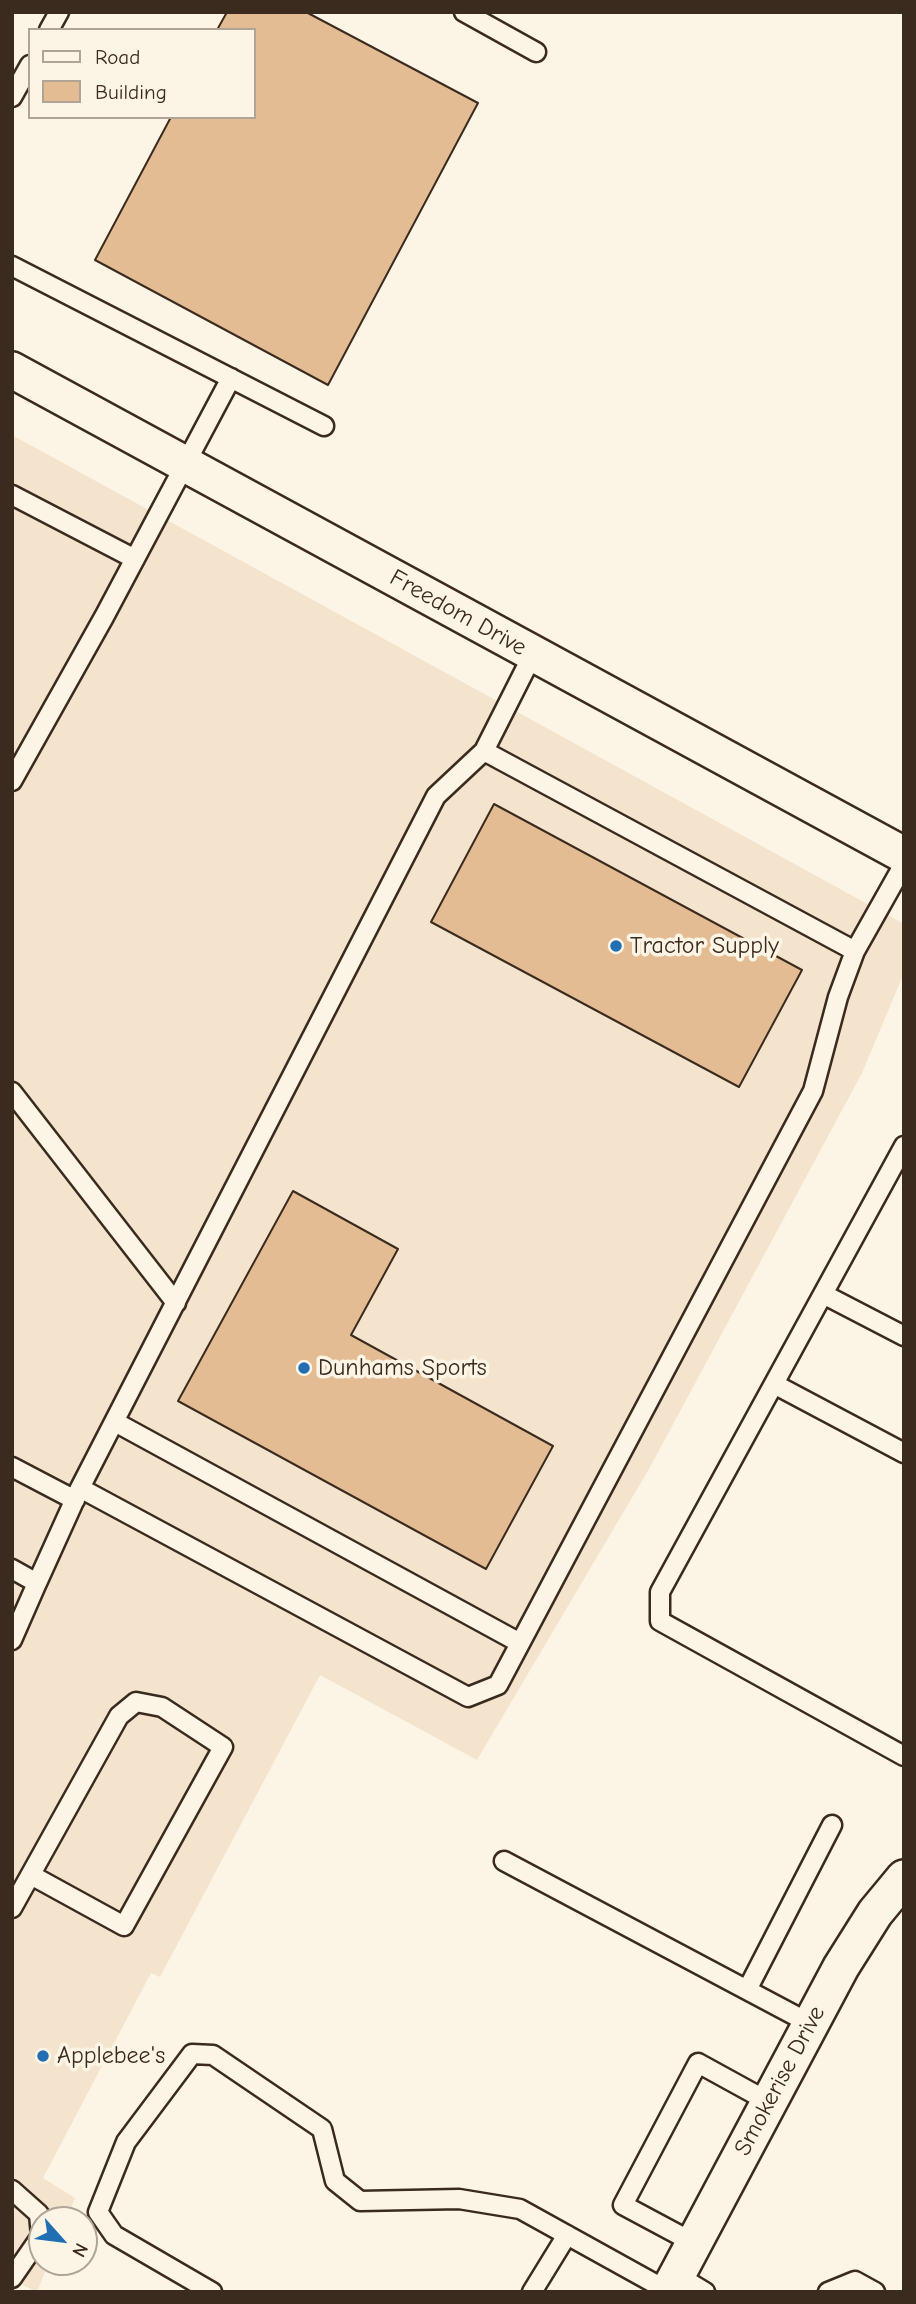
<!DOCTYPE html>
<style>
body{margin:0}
#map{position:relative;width:916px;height:2304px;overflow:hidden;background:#fcf5e5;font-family:"Comic Neue",sans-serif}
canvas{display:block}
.frame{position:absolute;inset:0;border:14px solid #3b2a1e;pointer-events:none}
.legend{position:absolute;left:28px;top:28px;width:228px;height:91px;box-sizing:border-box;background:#fcf5e5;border:2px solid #afa495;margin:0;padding:9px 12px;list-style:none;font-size:21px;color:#3b2a1e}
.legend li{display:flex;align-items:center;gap:14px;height:35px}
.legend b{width:35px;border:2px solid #afa495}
.north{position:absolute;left:28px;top:2206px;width:70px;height:70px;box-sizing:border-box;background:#fcf5e5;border:2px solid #afa495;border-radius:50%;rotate:118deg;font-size:19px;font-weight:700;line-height:28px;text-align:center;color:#3b2a1e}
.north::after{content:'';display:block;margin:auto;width:24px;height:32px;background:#1f6fb2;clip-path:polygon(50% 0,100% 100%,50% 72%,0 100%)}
</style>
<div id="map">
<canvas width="916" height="2304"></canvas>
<div class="frame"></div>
<ul class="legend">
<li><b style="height:9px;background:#fcf5e5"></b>Road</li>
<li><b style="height:19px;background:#e3bc94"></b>Building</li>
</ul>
<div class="north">N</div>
</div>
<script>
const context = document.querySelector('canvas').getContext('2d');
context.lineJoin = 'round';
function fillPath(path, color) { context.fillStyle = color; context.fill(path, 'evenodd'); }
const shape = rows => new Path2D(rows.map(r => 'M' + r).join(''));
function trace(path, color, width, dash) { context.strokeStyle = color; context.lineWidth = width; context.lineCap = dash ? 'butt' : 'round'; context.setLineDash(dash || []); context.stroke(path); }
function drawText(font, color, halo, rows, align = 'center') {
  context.font = font + ' "Comic Neue",sans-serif'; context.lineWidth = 7; context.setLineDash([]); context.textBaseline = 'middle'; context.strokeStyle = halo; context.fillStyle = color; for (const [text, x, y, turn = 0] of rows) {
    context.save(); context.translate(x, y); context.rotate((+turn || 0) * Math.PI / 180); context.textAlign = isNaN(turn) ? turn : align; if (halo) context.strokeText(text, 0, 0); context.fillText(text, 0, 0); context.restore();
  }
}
const built = shape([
 [12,435,904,924,904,973,862,1073,649,1469,477,1760,320,1675,160,1977,151,1973,43,2178,75,2198,66,2220,42,2220,42,2262,49,2262,37,2292,12,2280]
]);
const building = shape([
 [227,12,306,12,478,103,328,385,95,260,171,117,254,117,254,30,217,30,227,12],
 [494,804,802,970,739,1087,431,922,494,804],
 [293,1191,398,1249,351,1335,553,1446,486,1569,178,1401,293,1191]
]);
const lane = shape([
 [464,12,536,52],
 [49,30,59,12],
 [12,97,30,65],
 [12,266,324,426],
 [12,495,135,559],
 [484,751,855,951],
 [12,781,104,617,231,378],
 [12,1092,176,1303],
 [904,1146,660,1592,660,1621,904,1756],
 [823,1294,904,1336],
 [774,1384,904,1453],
 [115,1422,520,1643],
 [12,1467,75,1500],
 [80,1488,468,1697,498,1685,813,1091,838,997,855,951,904,864],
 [12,1569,37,1583,80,1488,436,796,484,751,533,654],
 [12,1640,37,1583],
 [504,1861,811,2024],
 [12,1908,119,1716,136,1702,162,1707,223,1747,124,1926,31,1875],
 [747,1990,832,1825],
 [12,2190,39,2214,41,2236,12,2278],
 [694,2243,623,2205,698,2063,769,2102],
 [677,2275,705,2292],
 [212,2292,114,2235,98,2212,126,2142,192,2054,213,2055,322,2129,335,2181,360,2201,459,2199,520,2209,668,2291],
 [532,2292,567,2235],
 [828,2292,855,2281,875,2292]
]);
const street = shape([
 [12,370,904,855],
 [668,2292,841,1967,875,1913,904,1878]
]);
const markers = [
 [616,946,7,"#1f6fb2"],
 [304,1368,7,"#1f6fb2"],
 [43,2056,7,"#1f6fb2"]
];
const streetNames = [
 ["Freedom Drive",458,613,29],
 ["Smokerise Drive",780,2081,-62]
];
const poiNames = [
 ["Tractor Supply",630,946],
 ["Dunhams Sports",318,1368],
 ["Applebee's",57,2056]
];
fillPath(built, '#f4e4cd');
fillPath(building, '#e3bc94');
trace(building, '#3b2a1e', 2);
trace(lane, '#3b2a1e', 23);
trace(street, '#3b2a1e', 40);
trace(lane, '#fcf5e5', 18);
trace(street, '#fcf5e5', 35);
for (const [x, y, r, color] of markers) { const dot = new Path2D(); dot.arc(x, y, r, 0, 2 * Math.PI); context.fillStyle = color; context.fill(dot); trace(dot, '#fcf5e5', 2.5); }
drawText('24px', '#3b2a1e', '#fcf5e5', streetNames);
drawText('24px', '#3b2a1e', '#fcf5e5', poiNames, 'left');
</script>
